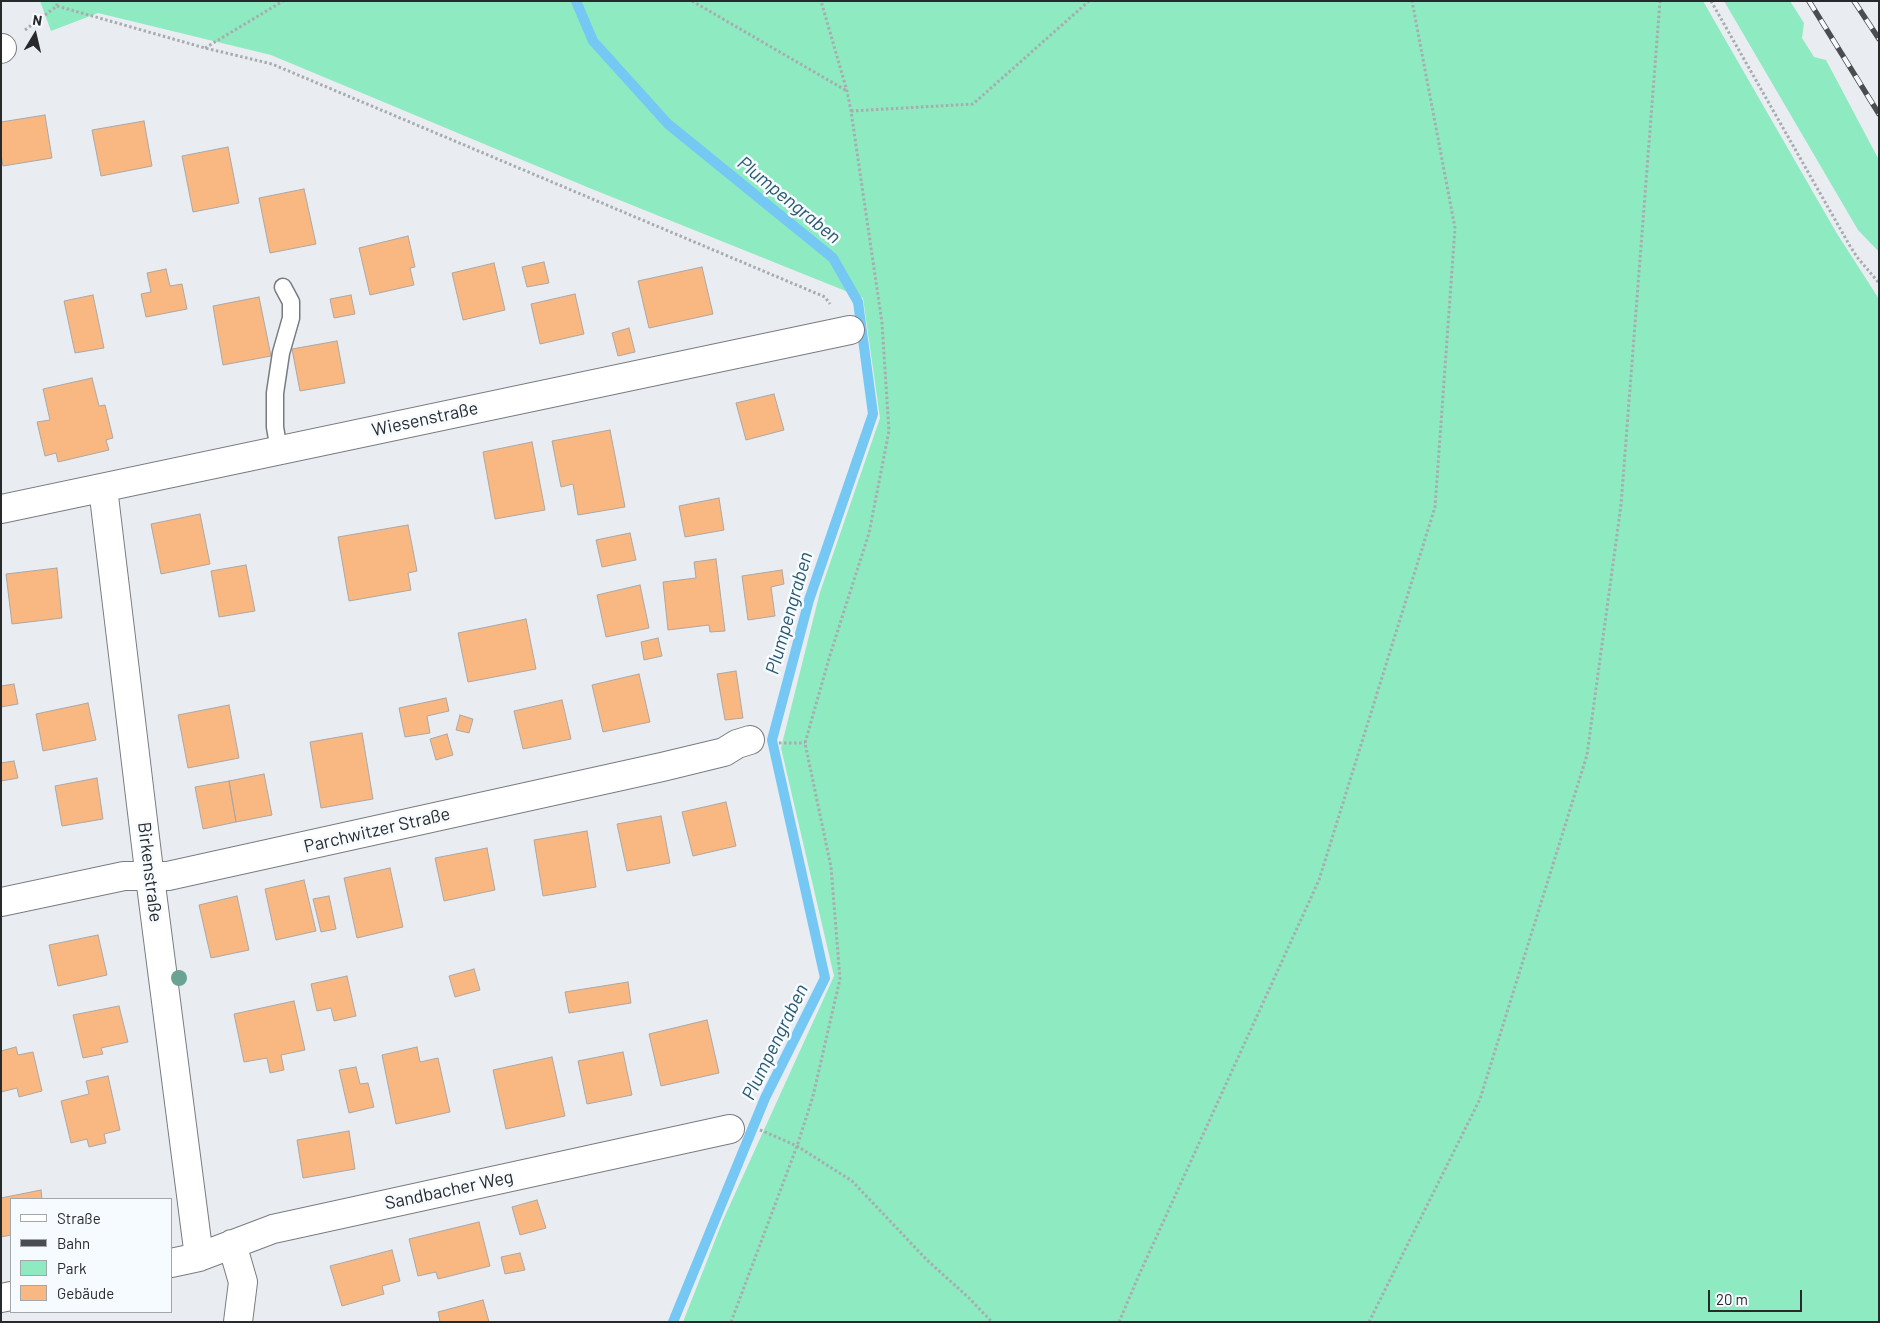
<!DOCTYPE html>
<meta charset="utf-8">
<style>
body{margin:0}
#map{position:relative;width:1880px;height:1323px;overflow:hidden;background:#e9edf1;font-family:Barlow,sans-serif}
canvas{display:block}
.frame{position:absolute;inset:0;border:2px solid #28292b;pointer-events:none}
.legend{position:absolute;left:10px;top:1198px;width:162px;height:115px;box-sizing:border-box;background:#f6fbff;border:1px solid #a4a7aa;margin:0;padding:6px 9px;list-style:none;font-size:15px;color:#28292b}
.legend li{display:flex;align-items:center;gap:10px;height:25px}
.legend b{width:25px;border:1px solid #a4a7aa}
.north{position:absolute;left:10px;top:10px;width:50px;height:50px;-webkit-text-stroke:4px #f6fbff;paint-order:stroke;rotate:9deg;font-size:14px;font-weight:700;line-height:20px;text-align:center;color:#28292b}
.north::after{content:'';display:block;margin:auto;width:18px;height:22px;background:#28292b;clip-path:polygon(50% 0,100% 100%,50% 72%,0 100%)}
.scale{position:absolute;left:1708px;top:1290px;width:94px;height:22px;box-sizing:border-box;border:2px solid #28292b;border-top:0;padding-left:6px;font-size:15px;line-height:18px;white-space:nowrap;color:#28292b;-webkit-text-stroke:4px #f6fbff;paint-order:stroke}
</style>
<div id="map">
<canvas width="1880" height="1323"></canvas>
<div class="frame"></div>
<ul class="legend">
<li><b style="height:6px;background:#fff"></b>Straße</li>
<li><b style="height:6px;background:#4c4d50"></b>Bahn</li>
<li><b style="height:14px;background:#8deac1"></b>Park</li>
<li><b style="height:14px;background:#f9b782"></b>Gebäude</li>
</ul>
<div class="north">N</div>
<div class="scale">20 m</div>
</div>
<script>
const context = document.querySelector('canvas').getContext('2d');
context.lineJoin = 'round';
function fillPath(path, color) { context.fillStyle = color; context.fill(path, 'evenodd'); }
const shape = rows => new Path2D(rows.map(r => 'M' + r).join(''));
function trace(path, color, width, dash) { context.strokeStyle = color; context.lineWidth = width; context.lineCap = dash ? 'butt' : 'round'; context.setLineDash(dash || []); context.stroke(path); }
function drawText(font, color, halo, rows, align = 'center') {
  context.font = font + ' Barlow,sans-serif'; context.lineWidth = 5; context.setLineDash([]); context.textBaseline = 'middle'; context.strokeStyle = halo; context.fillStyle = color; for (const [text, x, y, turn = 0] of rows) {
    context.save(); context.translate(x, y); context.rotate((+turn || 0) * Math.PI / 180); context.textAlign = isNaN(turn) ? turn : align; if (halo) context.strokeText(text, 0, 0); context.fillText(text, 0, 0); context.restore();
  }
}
const green = shape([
 [40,1,1703,1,1836,232,1879,299,1879,1322,683,1322,723,1220,834,976,781,748,820,592,880,418,863,298,587,187,271,55,98,13,51,31],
 [1724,1,1790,1,1804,23,1802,38,1814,57,1826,60,1879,160,1879,252,1858,230]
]);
const stream = shape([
 [576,1,593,41,668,124,833,258,858,302,873,414,809,600,772,740,825,978,765,1098,673,1322]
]);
const building = shape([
 [45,115,52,158,3,166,1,155,1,122,45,115],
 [144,121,152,166,101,176,92,130,144,121],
 [228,147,239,203,193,212,182,156,228,147],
 [304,189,316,244,270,253,259,198,304,189],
 [408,236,415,267,410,268,414,285,370,295,359,248,408,236],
 [544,262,549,283,527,287,522,267,544,262],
 [494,263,505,310,463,320,452,273,494,263],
 [702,267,713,314,649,328,638,281,702,267],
 [166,269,170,286,182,284,187,309,146,317,141,294,151,292,147,273,166,269],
 [575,294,584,334,540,344,531,304,575,294],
 [93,295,104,348,75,353,64,301,93,295],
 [351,295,355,314,334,318,330,299,351,295],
 [259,297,271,356,223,365,213,306,259,297],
 [629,328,635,352,618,356,612,333,629,328],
 [337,341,345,383,300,391,292,349,337,341],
 [92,378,99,406,105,405,113,438,106,440,109,450,58,462,56,453,45,456,37,422,50,420,43,389,92,378],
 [774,394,784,430,746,440,736,403,774,394],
 [610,430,625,507,578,515,573,484,561,487,552,441,610,430],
 [532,442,545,510,495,519,483,452,532,442],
 [719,498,724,530,685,537,679,506,719,498],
 [200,514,210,564,161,574,151,524,200,514],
 [408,525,417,571,408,573,411,590,349,601,338,537,408,525],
 [630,533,636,560,602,567,596,540,630,533],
 [716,559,725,631,710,632,709,625,668,630,663,582,696,578,694,562,716,559],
 [246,565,255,611,219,617,211,571,246,565],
 [57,568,62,618,12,624,6,574,57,568],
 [782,570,784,584,771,587,775,616,748,620,742,576,782,570],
 [640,585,649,628,606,637,597,595,640,585],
 [526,619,536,669,468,682,458,633,526,619],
 [658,638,662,656,644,660,641,642,658,638],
 [736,671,743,718,725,720,717,674,736,671],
 [639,674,650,722,603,732,592,685,639,674],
 [14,684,18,704,1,707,1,686,14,684],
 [446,698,449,711,427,716,430,733,405,737,399,708,446,698],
 [562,700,571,739,523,749,514,711,562,700],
 [88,703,96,740,43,751,36,714,88,703],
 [229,705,239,758,188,768,178,715,229,705],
 [460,715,473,719,469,733,456,730,460,715],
 [362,733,373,799,321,808,310,742,362,733],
 [447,734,453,755,436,760,430,739,447,734],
 [14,761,18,778,1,781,1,763,14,761],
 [264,774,272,815,236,822,229,781,264,774],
 [97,778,103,819,62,826,55,786,97,778],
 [229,781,236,822,203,829,195,787,229,781],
 [726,802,736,846,693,856,682,812,726,802],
 [661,816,670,863,627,871,617,824,661,816],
 [587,831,596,887,543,896,534,840,587,831],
 [487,848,495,890,444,901,435,858,487,848],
 [390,868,403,927,357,938,344,878,390,868],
 [304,880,316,931,276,940,265,889,304,880],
 [237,896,249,950,211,958,199,905,237,896],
 [329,896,336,929,321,932,313,899,329,896],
 [98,935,107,975,58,986,49,945,98,935],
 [474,969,480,990,455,997,449,976,474,969],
 [347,976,356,1016,334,1021,331,1008,317,1011,311,984,347,976],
 [628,982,631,1003,569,1013,565,992,628,982],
 [294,1001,305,1050,281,1055,284,1070,270,1073,267,1058,244,1062,234,1014,294,1001],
 [119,1006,128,1042,101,1048,103,1054,83,1058,73,1015,119,1006],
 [707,1020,719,1073,661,1086,649,1034,707,1020],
 [16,1047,18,1055,33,1052,42,1091,19,1097,17,1088,1,1092,1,1051,16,1047],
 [417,1047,420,1062,438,1058,450,1112,396,1124,382,1055,417,1047],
 [623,1052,632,1095,587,1104,578,1061,623,1052],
 [552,1057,565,1116,506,1129,493,1070,552,1057],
 [356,1067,360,1084,368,1083,374,1107,349,1113,339,1070,356,1067],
 [108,1076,120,1130,104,1134,106,1143,89,1147,87,1139,71,1143,61,1101,89,1094,86,1081,108,1076],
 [349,1131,355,1169,303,1178,297,1140,349,1131],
 [41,1190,42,1199,11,1199,11,1235,1,1237,1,1198,41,1190],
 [537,1200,546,1228,520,1235,512,1207,537,1200],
 [479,1222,490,1266,438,1279,436,1272,418,1276,409,1239,479,1222],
 [392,1250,400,1281,382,1286,384,1294,342,1306,330,1266,392,1250],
 [520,1253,525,1270,505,1274,501,1257,520,1253],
 [483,1300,489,1322,440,1322,438,1312,483,1300]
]);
const path = shape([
 [692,1,847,91],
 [1711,1,1850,246,1857,257,1879,283],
 [57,6,205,48,272,64,825,297,830,304],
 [25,30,57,6,57,1],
 [205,48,283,1],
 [851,111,973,104,1089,1],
 [779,743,805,743],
 [760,1130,797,1146,852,1181,927,1260,969,1298,992,1322],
 [731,1322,797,1146,813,1096,840,979,831,867,805,743,830,655,869,533,889,431,882,323,851,111,847,91,821,1],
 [1119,1322,1139,1275,1319,880,1435,507,1455,228,1412,1],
 [1369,1322,1480,1099,1587,755,1621,505,1660,1]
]);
const lane = shape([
 [279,451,275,427,275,393,281,353,291,318,291,302,283,287]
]);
const street = shape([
 [1,49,2,48],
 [103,488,147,854,199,1257],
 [1,509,850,330],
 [1,902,124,876,168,876,186,872,662,767,724,752,737,744,750,740],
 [232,1244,243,1282,238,1322],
 [171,1263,199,1257,273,1229,730,1129],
 [1,1298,11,1296]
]);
const rail = shape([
 [1809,1,1879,114],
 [1854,1,1879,39]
]);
const trees = [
 [179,978]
];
const streetNames = [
 ["Wiesenstraße",425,419,-12],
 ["Parchwitzer Straße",377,830,-13],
 ["Birkenstraße",150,872,83],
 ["Sandbacher Weg",449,1190,-12]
];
const waterNames = [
 ["Plumpengraben",789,200,39],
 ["Plumpengraben",789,613,-74],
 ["Plumpengraben",775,1042,-64]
];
fillPath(green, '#8deac1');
trace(stream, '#75c7f4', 10);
fillPath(building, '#f9b782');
trace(building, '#aca7a4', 1);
trace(lane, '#787c80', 19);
trace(street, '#787c80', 30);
trace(path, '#a9acaf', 3, [2.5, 2.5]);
trace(lane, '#fff', 16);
trace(street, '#fff', 28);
trace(rail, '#4c4d50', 5.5);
trace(rail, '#f6fbff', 4, [11]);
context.fillStyle = '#6aa394';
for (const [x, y] of trees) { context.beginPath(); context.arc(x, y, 8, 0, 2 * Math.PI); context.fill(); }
drawText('18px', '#28292b', '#f6fbff', streetNames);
drawText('italic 19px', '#2a576f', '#f6fbff', waterNames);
</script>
